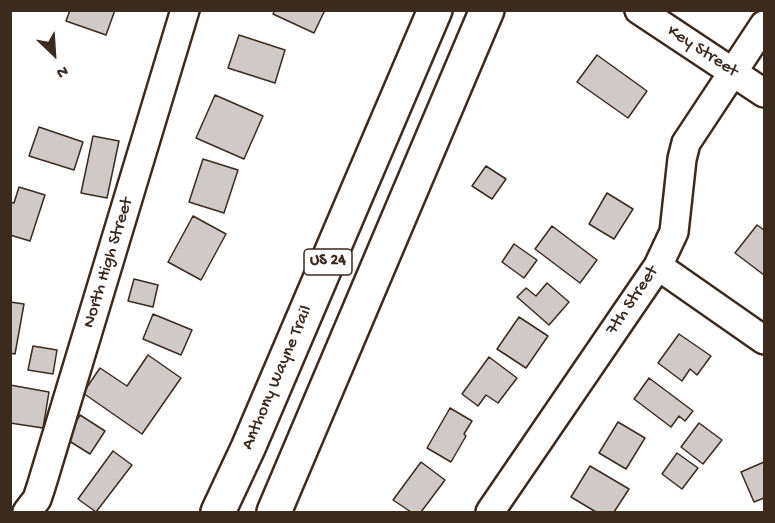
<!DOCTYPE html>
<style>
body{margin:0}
#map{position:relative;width:775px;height:523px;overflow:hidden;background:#fff;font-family:"Gochi Hand",sans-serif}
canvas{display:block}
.frame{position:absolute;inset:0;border:12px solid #3b2a1e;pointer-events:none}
.north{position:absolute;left:24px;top:24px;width:60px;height:60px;-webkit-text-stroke:4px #fff;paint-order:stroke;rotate:155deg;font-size:16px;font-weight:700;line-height:24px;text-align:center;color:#3b2a1e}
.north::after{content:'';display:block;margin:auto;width:21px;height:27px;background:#3b2a1e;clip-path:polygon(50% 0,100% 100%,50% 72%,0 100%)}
</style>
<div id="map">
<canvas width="775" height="523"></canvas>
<div class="frame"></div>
<div class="north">N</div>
</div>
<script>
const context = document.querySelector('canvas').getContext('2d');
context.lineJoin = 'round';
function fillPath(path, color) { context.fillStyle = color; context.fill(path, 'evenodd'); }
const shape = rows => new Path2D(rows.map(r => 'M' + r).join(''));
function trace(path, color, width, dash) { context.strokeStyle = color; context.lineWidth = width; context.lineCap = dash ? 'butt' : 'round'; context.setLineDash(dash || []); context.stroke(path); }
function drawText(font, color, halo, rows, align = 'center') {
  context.font = font + ' "Gochi Hand",sans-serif'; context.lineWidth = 4.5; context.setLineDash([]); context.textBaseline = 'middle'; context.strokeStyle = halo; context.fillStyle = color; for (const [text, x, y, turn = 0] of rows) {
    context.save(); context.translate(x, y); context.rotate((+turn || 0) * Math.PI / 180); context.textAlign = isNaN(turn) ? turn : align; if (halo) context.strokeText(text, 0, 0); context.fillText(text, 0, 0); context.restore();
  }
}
const building = shape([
 [70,10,115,10,106,35,66,21,70,10],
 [275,10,325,10,314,33,273,14,275,10],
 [239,35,285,50,275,83,228,68,239,35],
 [597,55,647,91,628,118,577,82,597,55],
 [215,95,263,116,244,159,196,138,215,95],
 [39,127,83,142,74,170,29,156,39,127],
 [93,136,119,141,107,198,81,193,93,136],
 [203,159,238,170,224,213,189,202,203,159],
 [486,166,506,179,492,199,472,186,486,166],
 [19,187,45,195,30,241,10,235,10,202,14,203,19,187],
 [607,193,633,209,614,239,589,224,607,193],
 [193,216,226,234,201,280,168,262,193,216],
 [757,225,764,230,764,275,735,253,757,225],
 [552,226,597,260,580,283,535,249,552,226],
 [514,244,537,260,524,278,502,262,514,244],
 [134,279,158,285,153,307,128,301,134,279],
 [547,283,569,302,549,325,517,297,526,288,536,296,547,283],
 [10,302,24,304,15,354,10,353,10,302],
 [153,314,192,330,181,355,143,339,153,314],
 [519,317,548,336,526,368,497,349,519,317],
 [679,334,711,356,697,375,690,369,682,381,658,363,679,334],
 [33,346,57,350,53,374,28,370,33,346],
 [148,355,181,378,142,434,83,393,100,368,127,386,148,355],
 [489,357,517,378,498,403,486,395,478,406,462,394,489,357],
 [649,378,693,411,685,421,679,416,671,427,634,399,649,378],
 [10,385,49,392,43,428,10,423,10,385],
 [450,408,472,421,464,434,466,436,451,462,427,448,450,408],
 [80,415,105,431,90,454,66,439,80,415],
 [618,422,645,438,626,469,599,453,618,422],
 [699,423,722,440,703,464,681,447,699,423],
 [113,451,132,465,96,512,78,499,113,451],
 [677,453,698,468,682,489,662,474,677,453],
 [421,462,445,480,421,512,411,512,393,500,421,462],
 [764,462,764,498,754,502,741,472,764,462],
 [590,466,629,489,614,512,596,512,571,497,590,466]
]);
const minor = shape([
 [639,10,764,93],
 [658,266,764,340],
 [27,512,37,499,41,487,185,10],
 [490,512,658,266,674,232,682,159,686,143,764,25]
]);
const highway = shape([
 [218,512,248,448,435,10],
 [274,512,487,10]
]);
const shields = [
 [328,262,48]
];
const shieldNames = [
 ["US 24",328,262]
];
const streetNames = [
 ["Key Street",702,52,33],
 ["North High Street",109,263,-73],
 ["7th Street",633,301,-56],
 ["Anthony Wayne Trail",278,378,-67]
];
fillPath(building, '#cfcac7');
trace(building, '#3b2a1e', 1.5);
trace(minor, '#3b2a1e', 32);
trace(highway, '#3b2a1e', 38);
trace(minor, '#fff', 27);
trace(highway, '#fff', 33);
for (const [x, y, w] of shields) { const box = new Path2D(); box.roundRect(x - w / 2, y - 13, w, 26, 4.5); context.fillStyle = '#fff'; context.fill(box); trace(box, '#3b2a1e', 1.5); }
drawText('bold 16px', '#3b2a1e', null, shieldNames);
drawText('18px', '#3b2a1e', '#fff', streetNames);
</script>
